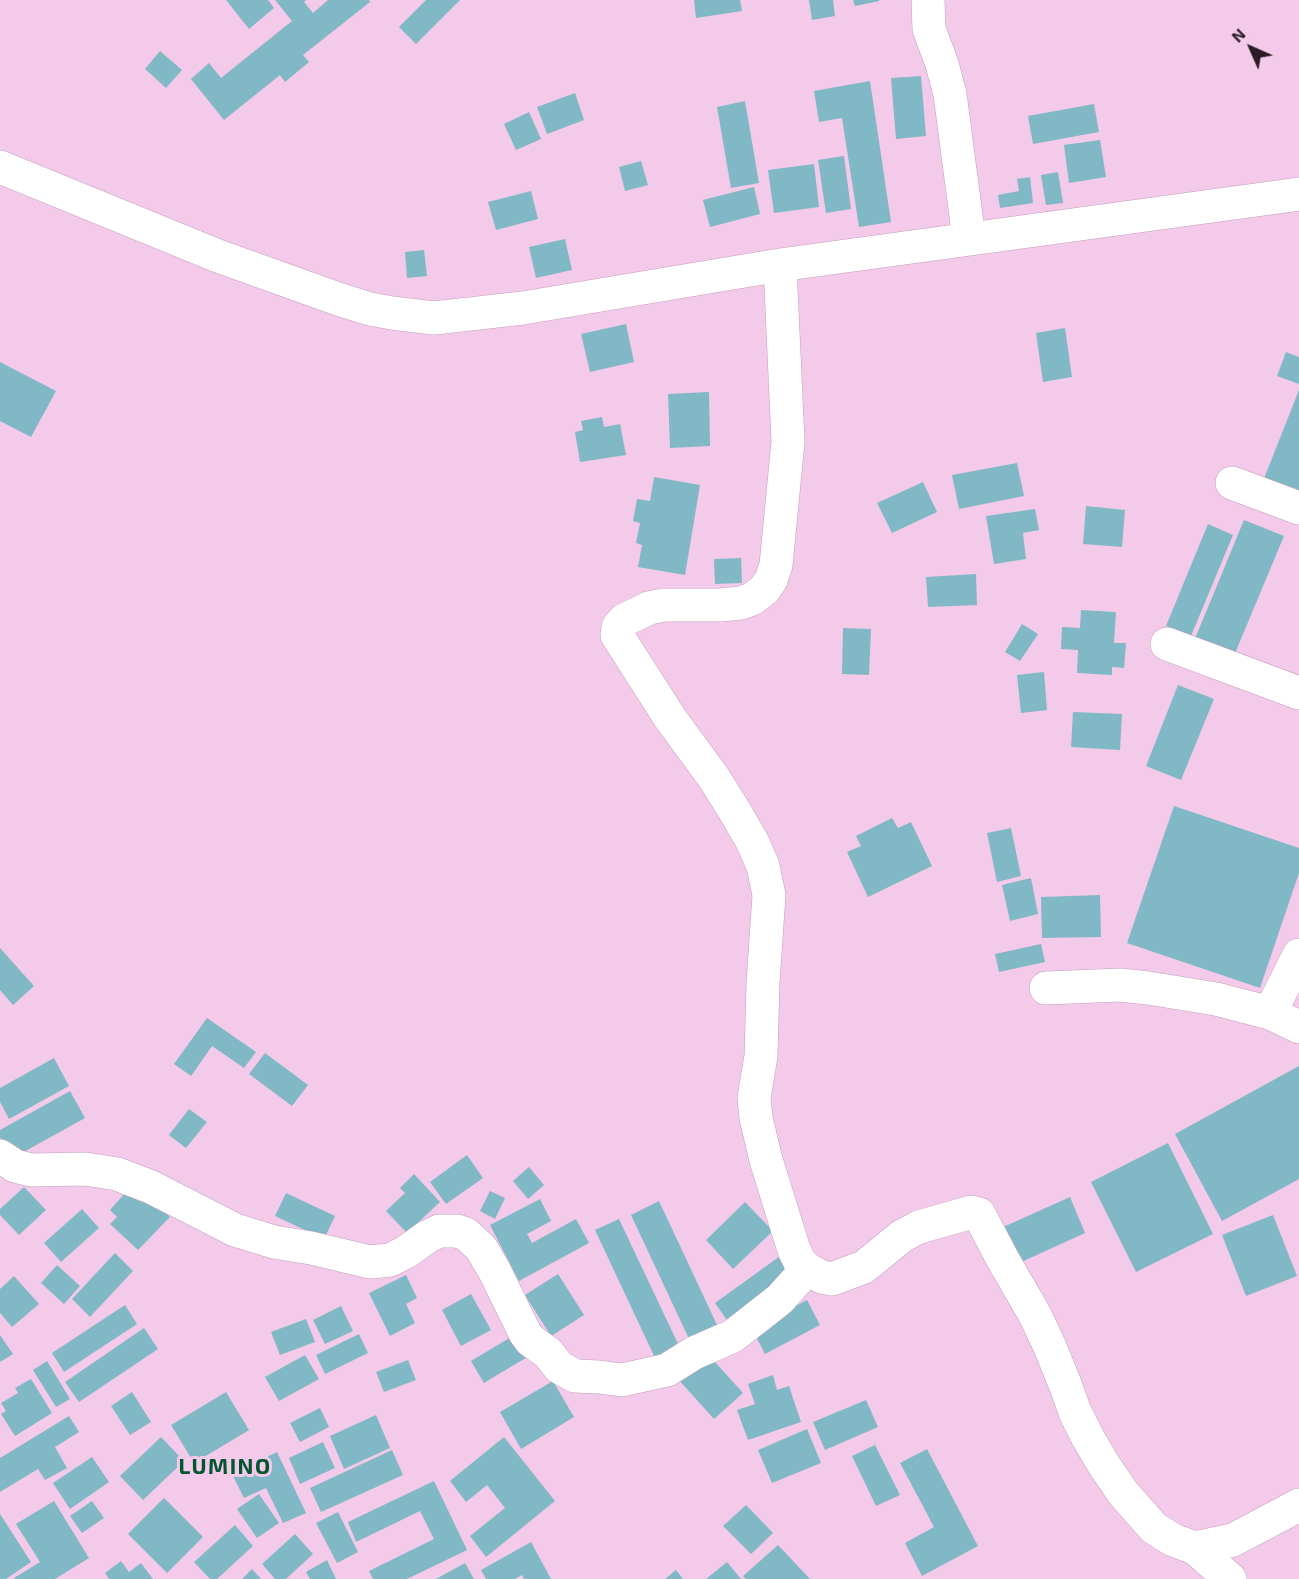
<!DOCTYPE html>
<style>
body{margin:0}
#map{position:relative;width:1299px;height:1579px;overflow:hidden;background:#f3cae9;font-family:"Exo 2",sans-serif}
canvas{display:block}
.north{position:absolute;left:1221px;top:18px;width:60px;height:60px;-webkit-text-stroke:4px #f3cae9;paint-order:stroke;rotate:315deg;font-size:16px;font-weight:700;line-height:24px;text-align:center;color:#2a1b26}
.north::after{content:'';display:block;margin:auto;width:21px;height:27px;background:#2a1b26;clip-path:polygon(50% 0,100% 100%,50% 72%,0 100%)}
</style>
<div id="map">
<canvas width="1299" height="1579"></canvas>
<div class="north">N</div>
</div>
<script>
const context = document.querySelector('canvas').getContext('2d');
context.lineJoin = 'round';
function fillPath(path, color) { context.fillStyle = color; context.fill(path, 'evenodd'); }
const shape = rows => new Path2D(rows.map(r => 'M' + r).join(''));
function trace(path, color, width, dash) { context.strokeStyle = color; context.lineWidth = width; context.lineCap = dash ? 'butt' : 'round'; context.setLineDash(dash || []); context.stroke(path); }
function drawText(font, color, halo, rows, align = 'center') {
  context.font = font + ' "Exo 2",sans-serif'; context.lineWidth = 6; context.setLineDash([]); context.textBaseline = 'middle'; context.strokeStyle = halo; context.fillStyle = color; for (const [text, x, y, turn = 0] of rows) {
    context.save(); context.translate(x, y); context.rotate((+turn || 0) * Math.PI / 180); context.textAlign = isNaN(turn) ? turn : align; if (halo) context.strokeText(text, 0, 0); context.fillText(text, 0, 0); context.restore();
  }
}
const building = shape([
 [226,0,268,0,274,8,249,29],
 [275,0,306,0,304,2,313,13,328,0,369,0,370,2,303,55,309,62,285,82,280,75,224,120,191,79,209,63,221,78,292,21],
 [426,0,460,0,416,44,399,27],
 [694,0,740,0,742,11,696,18],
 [809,0,833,0,835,16,812,20],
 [853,0,879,0,879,1,855,6],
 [160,51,182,70,166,88,145,69],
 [921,76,926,136,896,139,891,78],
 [870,81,891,222,859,227,842,118,819,122,814,91],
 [575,93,584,120,547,134,537,107],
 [745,101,759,183,731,188,717,107],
 [1094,104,1099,132,1033,144,1028,116],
 [529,112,541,139,516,150,504,124],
 [1100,140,1106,177,1069,183,1064,145],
 [844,156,851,209,826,213,818,160],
 [641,161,648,185,625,191,619,167],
 [814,164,819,207,774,213,768,170],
 [1058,172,1063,203,1046,205,1041,175],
 [1030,177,1033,203,1000,208,998,195,1019,191,1017,179],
 [754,187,760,214,710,227,703,200],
 [531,191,538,219,496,230,488,202],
 [565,239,572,270,536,278,529,247],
 [424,250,427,276,407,278,405,252],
 [626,324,634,362,590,372,581,334],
 [1065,328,1072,377,1043,382,1036,333],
 [1286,352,1299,357,1299,384,1277,376],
 [0,362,56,391,31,437,0,421],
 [1299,390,1299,501,1261,486],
 [709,392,710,446,670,448,668,394],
 [602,417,604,427,620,424,626,455,580,462,575,432,583,430,581,421],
 [1017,463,1024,496,959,509,952,475],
 [654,477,700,485,685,575,638,567,642,545,636,543,640,523,633,521,637,499,650,501],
 [923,482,937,512,892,533,877,503],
 [1086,506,1125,510,1122,547,1083,544],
 [1035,509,1039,530,1023,533,1026,559,994,564,986,516],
 [1244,520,1284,536,1233,658,1194,641],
 [1208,524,1233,535,1191,636,1166,626],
 [741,558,742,583,715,584,714,559],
 [976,574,977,605,928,607,926,577],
 [1081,610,1116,612,1114,643,1126,643,1124,668,1112,667,1112,675,1077,673,1078,650,1061,649,1062,627,1080,628],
 [1022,624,1038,634,1020,661,1005,652],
 [843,628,871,629,869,675,842,674],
 [1044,672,1047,710,1021,713,1017,675],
 [1178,685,1214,699,1181,780,1146,766],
 [1073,712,1122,714,1120,750,1071,747],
 [1174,806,1299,848,1299,873,1260,988,1127,943],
 [892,818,898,828,911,822,932,866,868,897,847,852,861,846,856,836],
 [1011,828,1021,876,997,882,987,833],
 [1031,878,1038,914,1010,921,1002,885],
 [1100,895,1101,937,1042,938,1041,897],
 [1041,944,1045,962,999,972,995,954],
 [0,948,34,986,13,1005,0,990],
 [207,1018,256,1052,244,1068,212,1046,191,1076,174,1064],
 [265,1053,308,1085,292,1106,249,1074],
 [54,1058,69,1086,9,1119,0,1102,0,1088],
 [1299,1066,1299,1179,1222,1221,1175,1134],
 [70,1091,85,1118,11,1159,0,1137,0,1130],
 [189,1109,207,1122,186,1148,169,1135],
 [1168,1143,1213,1234,1136,1272,1091,1182],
 [467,1155,483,1178,446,1204,430,1182],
 [529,1167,544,1185,528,1199,513,1181],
 [414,1174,440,1202,407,1233,386,1211,405,1193,400,1188],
 [24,1187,46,1210,19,1235,0,1215,0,1209],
 [142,1190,170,1217,138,1250,110,1224,117,1217,110,1210,126,1192,134,1199],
 [490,1191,505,1198,495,1219,480,1211],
 [286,1193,335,1216,324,1239,275,1216],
 [1070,1197,1085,1233,1017,1264,1001,1228],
 [540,1199,551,1221,527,1234,532,1243,576,1219,589,1243,519,1281,490,1225],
 [659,1201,718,1327,690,1341,631,1215],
 [745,1202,773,1231,733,1269,706,1240],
 [82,1209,99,1228,61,1262,44,1243],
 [1273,1215,1297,1276,1246,1296,1222,1235],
 [619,1219,680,1348,656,1360,595,1230],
 [115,1253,133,1271,90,1317,72,1299],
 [783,1254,797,1274,729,1323,715,1303],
 [57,1265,80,1286,64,1304,41,1283],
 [558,1274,584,1315,551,1336,525,1295],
 [406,1275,417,1298,406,1304,415,1323,390,1336,369,1293],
 [14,1276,39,1304,12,1327,0,1313,0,1289],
 [471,1294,491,1330,461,1346,442,1310],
 [807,1300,820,1325,765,1354,752,1329],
 [125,1305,137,1324,64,1372,52,1353],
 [341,1306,353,1331,325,1344,313,1320],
 [306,1319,315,1342,280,1355,271,1332],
 [144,1328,158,1349,79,1402,65,1382],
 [359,1334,368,1353,325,1374,316,1355],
 [516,1334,529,1356,484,1383,471,1361],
 [0,1335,13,1354,0,1362],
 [706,1352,743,1393,714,1419,677,1378],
 [305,1355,319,1379,279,1401,265,1377],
 [408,1360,416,1380,384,1392,376,1372],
 [47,1361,70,1399,56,1407,33,1370],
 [773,1375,777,1390,789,1386,801,1422,748,1440,737,1410,755,1404,748,1384],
 [31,1379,52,1413,15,1436,1,1414,6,1411,1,1403,18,1393,15,1388],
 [553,1381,574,1417,521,1449,500,1412],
 [132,1392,151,1422,130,1435,111,1406],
 [226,1392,249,1430,194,1463,171,1425],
 [866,1400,878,1427,825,1450,813,1422],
 [320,1408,329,1427,300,1442,290,1423],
 [376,1415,390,1448,344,1469,330,1436],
 [69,1416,79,1432,55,1447,67,1468,45,1480,38,1469,0,1492,0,1458],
 [807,1429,821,1463,772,1483,758,1450],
 [161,1437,184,1461,143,1500,120,1476],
 [504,1437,555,1501,486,1557,470,1536,505,1508,487,1485,466,1502,450,1481],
 [323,1442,335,1468,300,1484,289,1458],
 [875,1445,900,1495,876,1506,852,1456],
 [927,1449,978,1546,922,1576,905,1543,934,1527,900,1463],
 [392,1450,403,1475,321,1512,310,1488],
 [277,1452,306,1513,283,1523,266,1488,244,1498,232,1474],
 [92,1457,109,1482,70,1509,53,1483],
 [434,1481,467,1550,407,1579,373,1579,369,1571,434,1539,420,1511,356,1542,348,1522],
 [259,1494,279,1523,257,1538,237,1509],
 [164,1498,203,1537,167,1573,128,1534],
 [54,1501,89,1558,55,1579,15,1579,14,1578,40,1562,16,1524],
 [92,1501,104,1518,82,1533,70,1516],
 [746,1505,773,1533,751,1554,723,1526],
 [338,1512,358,1552,337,1563,316,1523],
 [0,1514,31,1562,6,1579,0,1579],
 [235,1525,253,1546,217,1579,210,1579,194,1562],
 [295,1534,313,1554,286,1579,275,1579,262,1564],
 [531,1542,551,1579,524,1579,522,1575,515,1579,486,1579,481,1570],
 [778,1545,810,1579,746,1579,743,1576],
 [327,1560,336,1579,310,1579,306,1572],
 [121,1561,129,1572,141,1563,153,1579,109,1579,105,1573],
 [727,1562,741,1579,706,1579],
 [465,1563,474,1579,436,1579],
 [252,1569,261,1579,242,1579],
 [676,1570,683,1579,665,1579]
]);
const minor = shape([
 [928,0,929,29,942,64,950,94,969,239],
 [0,167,218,256,338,299,370,309,392,313,434,318,523,308,780,265,1299,194],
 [780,265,788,442,776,565,771,580,764,590,752,599,741,603,720,605,664,605,649,608,624,620,618,627,617,635,670,718,714,778,734,810,752,841,763,866,769,895,763,983,761,1056,754,1098,756,1118,766,1160,794,1250,800,1262,807,1269,822,1277,832,1279,864,1267,902,1236,919,1227,972,1212,979,1214,1002,1258,1035,1315,1050,1347,1065,1384,1075,1412,1088,1438,1104,1465,1123,1493,1154,1528,1173,1540,1195,1548,1230,1579],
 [1232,483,1299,508],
 [1167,644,1299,693],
 [1046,988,1120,985,1148,988,1216,999,1270,1013,1299,1027],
 [1270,1013,1299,955],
 [0,1156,15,1166,31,1170,85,1169,117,1174,151,1187,235,1230,274,1242,311,1248,370,1262,390,1260,406,1252,427,1237,439,1231,457,1231,466,1234,481,1248,494,1270,525,1333,530,1340,548,1353,559,1367,575,1376,599,1377,622,1380,667,1370,694,1353,733,1336,780,1299,807,1269],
 [1195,1548,1233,1540,1299,1505]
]);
const districtNames = [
 ["LUMINO",225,1467]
];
fillPath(building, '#81b8c6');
trace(minor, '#c59ebb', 34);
trace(minor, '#fff', 33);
context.letterSpacing = '1.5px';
drawText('bold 22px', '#00562e', '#f3cae9', districtNames);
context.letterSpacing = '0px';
</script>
